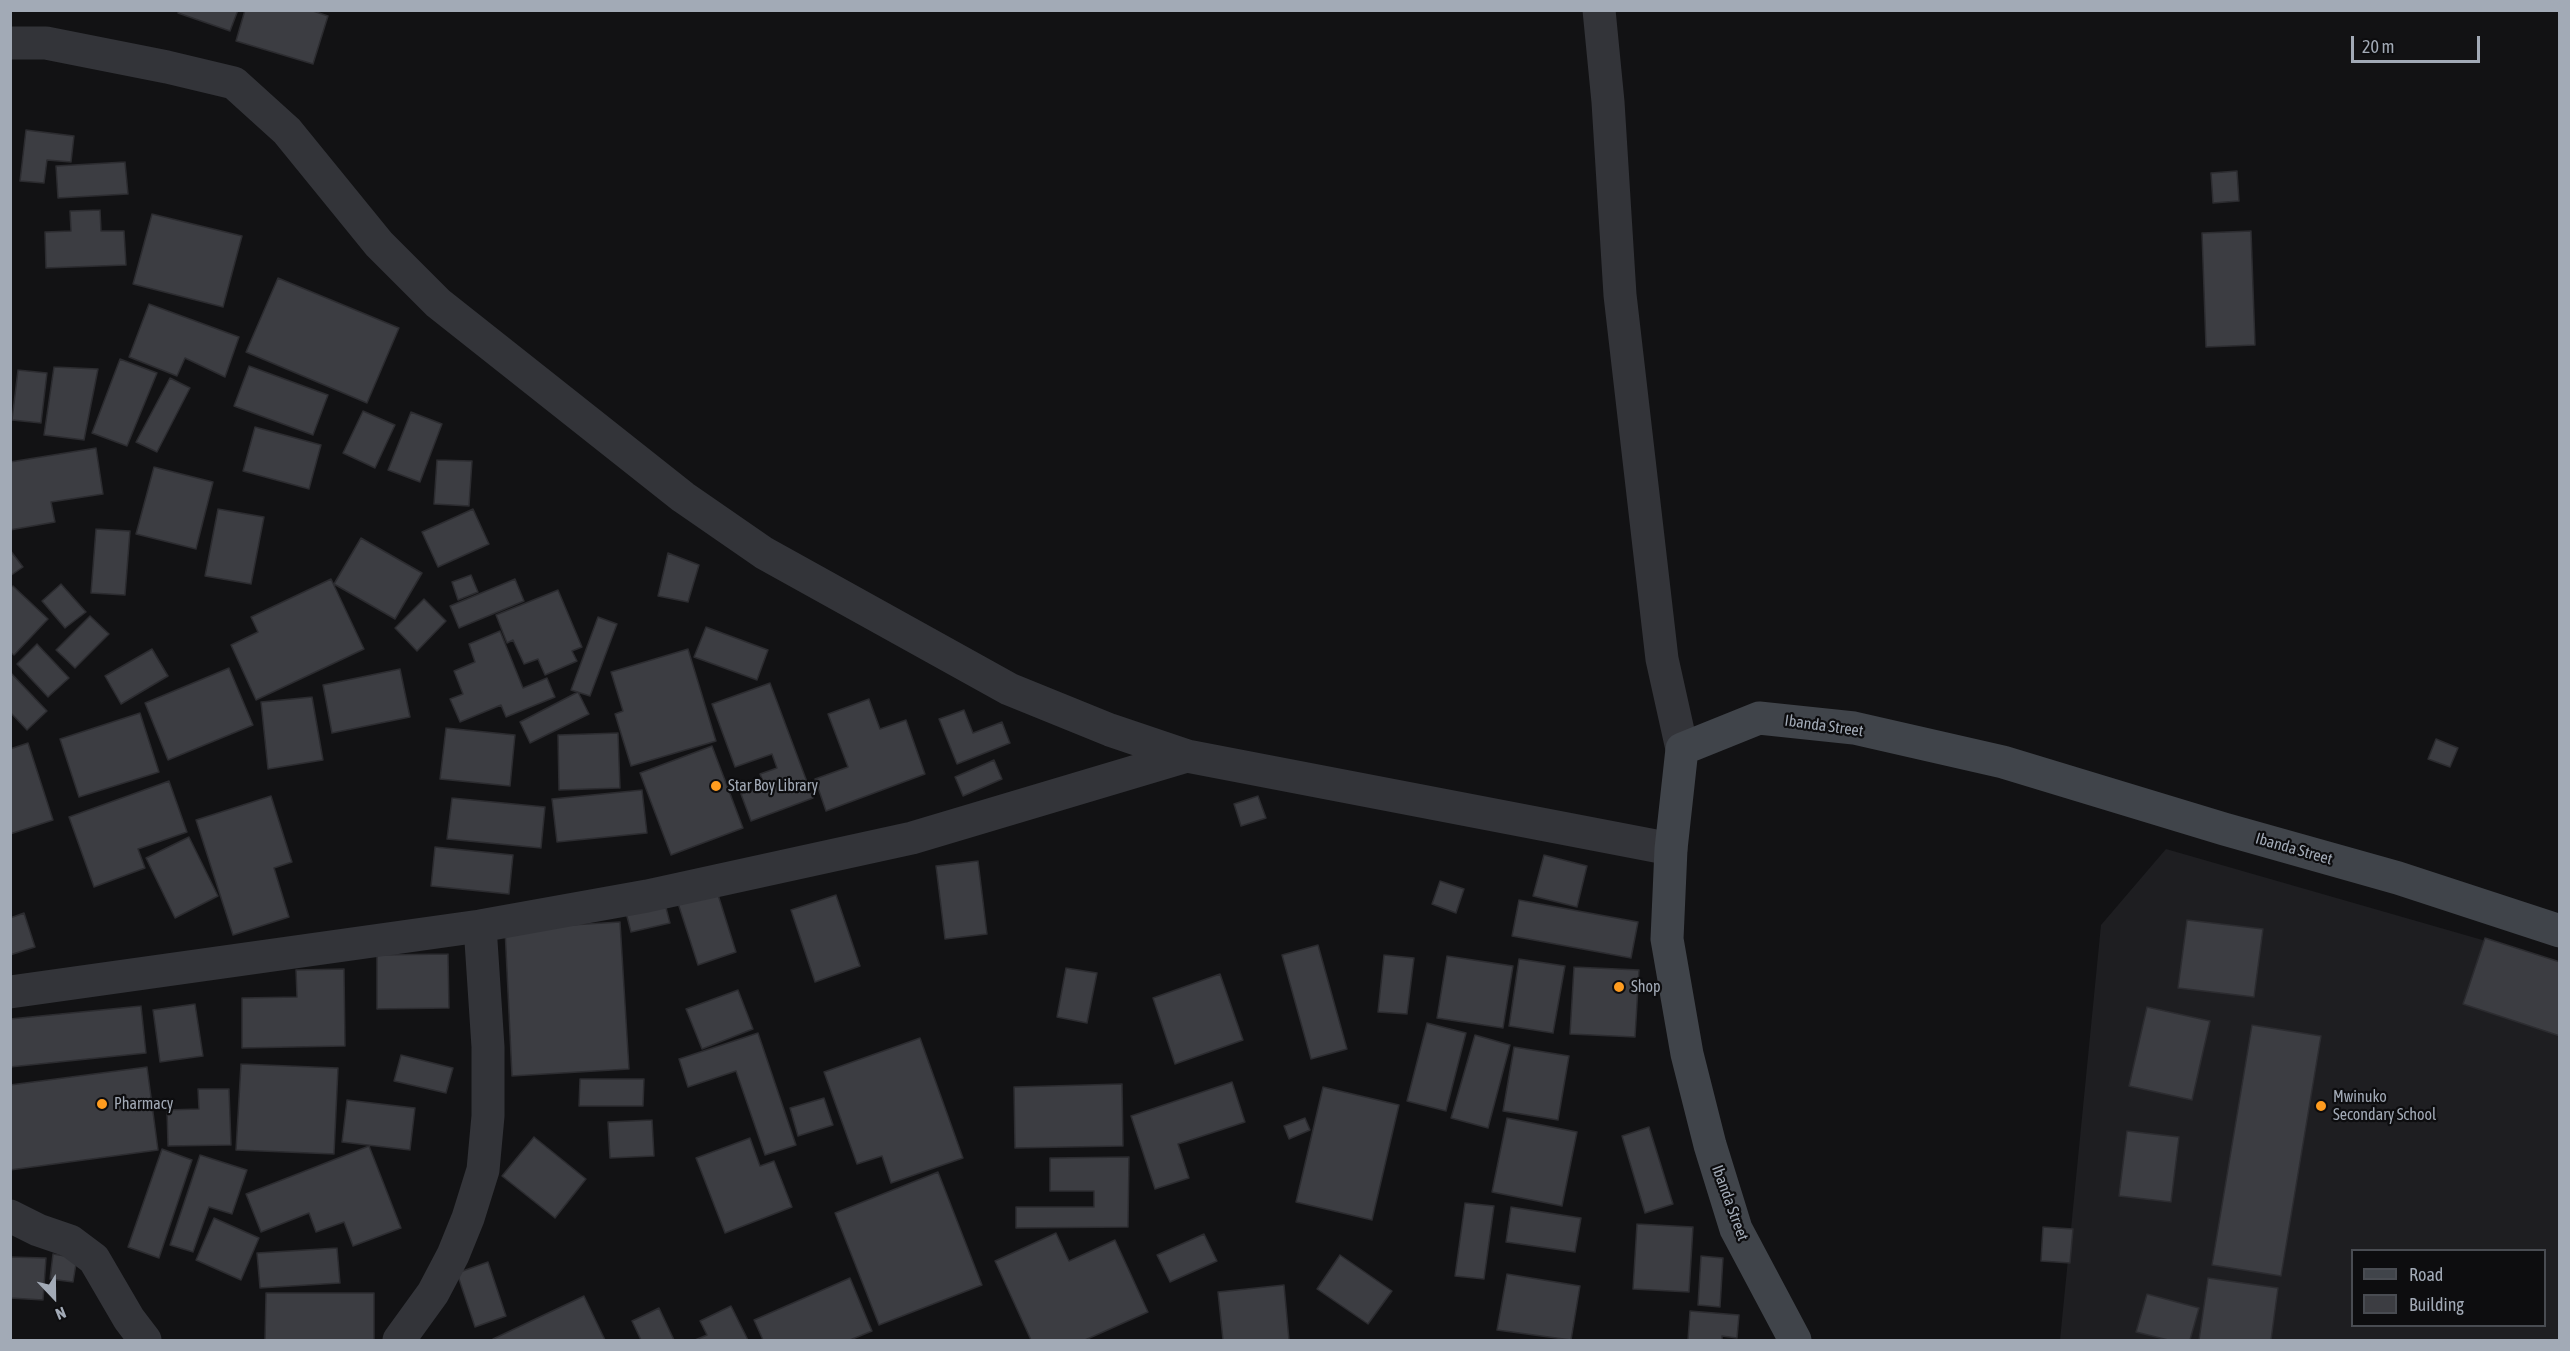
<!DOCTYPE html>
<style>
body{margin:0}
#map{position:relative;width:2570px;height:1351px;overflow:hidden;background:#121214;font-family:"Asap Condensed",sans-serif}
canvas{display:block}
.frame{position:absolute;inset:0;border:12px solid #a2aab6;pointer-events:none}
.legend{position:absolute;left:2351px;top:1249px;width:195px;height:78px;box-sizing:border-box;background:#0d0d0f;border:2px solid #494c52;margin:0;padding:8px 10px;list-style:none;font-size:18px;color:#a2aab6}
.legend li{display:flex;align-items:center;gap:12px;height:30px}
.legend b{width:30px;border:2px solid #494c52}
.north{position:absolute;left:24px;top:1267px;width:60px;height:60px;-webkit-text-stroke:4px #0d0d0f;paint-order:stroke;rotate:158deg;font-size:16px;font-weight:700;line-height:24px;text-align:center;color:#a2aab6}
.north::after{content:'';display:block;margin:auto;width:21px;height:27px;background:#a2aab6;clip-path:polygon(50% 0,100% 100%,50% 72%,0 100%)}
.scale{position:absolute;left:2351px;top:36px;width:129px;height:27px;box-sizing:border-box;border:3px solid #a2aab6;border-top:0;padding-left:8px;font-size:18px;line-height:21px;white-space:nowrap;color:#a2aab6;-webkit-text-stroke:4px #0d0d0f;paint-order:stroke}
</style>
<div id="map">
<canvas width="2570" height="1351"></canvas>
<div class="frame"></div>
<ul class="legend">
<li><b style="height:8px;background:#40444a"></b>Road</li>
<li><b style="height:16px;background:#3c3d42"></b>Building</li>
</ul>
<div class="north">N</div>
<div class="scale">20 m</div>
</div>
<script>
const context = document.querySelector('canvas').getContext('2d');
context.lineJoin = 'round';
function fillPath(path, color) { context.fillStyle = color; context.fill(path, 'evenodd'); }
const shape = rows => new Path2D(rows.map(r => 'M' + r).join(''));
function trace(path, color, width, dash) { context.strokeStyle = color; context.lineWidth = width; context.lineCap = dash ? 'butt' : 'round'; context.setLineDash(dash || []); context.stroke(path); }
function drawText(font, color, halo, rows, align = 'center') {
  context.font = font + ' "Asap Condensed",sans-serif'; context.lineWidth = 4.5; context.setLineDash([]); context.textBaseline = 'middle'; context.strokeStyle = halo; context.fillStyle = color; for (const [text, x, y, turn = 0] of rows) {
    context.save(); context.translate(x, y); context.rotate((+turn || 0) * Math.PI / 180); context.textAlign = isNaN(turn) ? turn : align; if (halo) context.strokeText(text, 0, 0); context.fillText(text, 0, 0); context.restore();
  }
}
const built = shape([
 [2166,849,2559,962,2559,1340,2060,1340,2101,925],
 [2352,1250,2544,1250,2544,1326,2352,1326]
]);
const building = shape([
 [179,10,238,10,230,31,178,13,179,10],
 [245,10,310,10,328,16,313,64,236,41,245,10],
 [26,130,74,136,71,162,47,160,44,183,20,181,26,130],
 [125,162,128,194,58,198,56,166,125,162],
 [2237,171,2239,201,2213,203,2211,173,2237,171],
 [100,210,101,231,124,231,126,265,46,268,45,232,71,231,70,211,100,210],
 [152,214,242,236,223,307,133,284,152,214],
 [2251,231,2255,345,2206,347,2202,233,2251,231],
 [278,278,399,328,367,403,246,352,278,278],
 [149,304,239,337,225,377,185,358,177,376,129,357,149,304],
 [120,359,157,373,127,446,92,433,120,359],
 [249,366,328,395,313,435,234,406,249,366],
 [54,367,98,369,84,440,44,435,54,367],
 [18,370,47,373,41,423,12,420,18,370],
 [170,378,190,388,157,452,136,442,170,378],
 [363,411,395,425,375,468,343,453,363,411],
 [411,412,442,424,420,482,388,470,411,412],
 [255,427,321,445,309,489,243,471,255,427],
 [96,448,103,494,51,502,55,522,10,530,10,462,96,448],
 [437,460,472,461,469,506,434,504,437,460],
 [154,467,213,482,196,549,136,534,154,467],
 [218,509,264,517,251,584,205,576,218,509],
 [473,509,489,544,438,567,422,532,473,509],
 [96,529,130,531,125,595,91,593,96,529],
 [361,538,422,573,395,619,334,584,361,538],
 [10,550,23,567,10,576,10,550],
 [668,553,699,565,688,602,658,596,668,553],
 [471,575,478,592,458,600,452,582,471,575],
 [331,579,364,649,256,700,231,645,258,632,251,617,331,579],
 [515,579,524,601,459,628,450,606,515,579],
 [61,584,86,612,65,628,42,601,61,584],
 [13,586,48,619,14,655,10,652,10,588,13,586],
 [558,590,582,647,572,651,577,661,545,675,538,659,524,664,513,640,507,643,496,615,558,590],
 [424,599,446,621,417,651,395,628,424,599],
 [90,616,109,634,75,668,56,650,90,616],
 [598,617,617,624,590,696,571,690,598,617],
 [706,627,768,650,757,680,694,657,706,627],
 [500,631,523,688,547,678,555,697,506,717,501,705,460,722,450,699,463,694,454,671,475,662,469,644,500,631],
 [37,644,69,678,48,697,17,664,37,644],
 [152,649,168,676,121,704,105,676,152,649],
 [688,649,716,741,631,766,615,714,623,711,611,672,688,649],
 [229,668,253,725,168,760,145,703,229,668],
 [400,669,410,717,332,733,323,685,400,669],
 [10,672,47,711,27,730,10,712,10,672],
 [770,683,813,798,751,821,741,794,765,786,760,774,777,768,772,754,735,767,712,704,770,683],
 [578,692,589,714,530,743,520,722,578,692],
 [312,697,323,760,268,769,261,702,312,697],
 [869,699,880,729,906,720,925,774,826,811,815,779,848,767,828,714,869,699],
 [964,710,973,733,1002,722,1010,743,957,764,939,719,964,710],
 [140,713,159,772,79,797,60,739,140,713],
 [446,728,515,735,510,786,440,779,446,728],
 [618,733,620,788,559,790,558,735,618,733],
 [2436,739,2458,748,2450,767,2428,759,2436,739],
 [28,743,53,820,10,834,10,749,28,743],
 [712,746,743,828,671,855,640,773,712,746],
 [994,760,1002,779,963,796,955,777,994,760],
 [169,781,187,832,138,849,145,868,94,887,69,817,169,781],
 [642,790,647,833,557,842,552,799,642,790],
 [271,796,292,862,274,868,289,917,233,935,196,820,271,796],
 [1258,796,1266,818,1241,826,1234,804,1258,796],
 [452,798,545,807,541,848,447,839,452,798],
 [189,837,218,896,175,918,146,858,189,837],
 [435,847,513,855,509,894,431,886,435,847],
 [1544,855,1587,866,1577,907,1533,896,1544,855],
 [978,861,987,934,945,939,936,866,978,861],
 [1440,881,1464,889,1456,913,1432,904,1440,881],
 [715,885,736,952,698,965,676,897,715,885],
 [836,895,860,966,815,982,791,910,836,895],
 [664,900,670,923,631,932,624,905,664,900],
 [1519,900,1638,922,1631,958,1512,936,1519,900],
 [24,913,35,947,10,955,10,918,24,913],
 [2187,920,2263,929,2254,997,2178,988,2187,920],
 [620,922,629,1069,512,1076,505,929,620,922],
 [2485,938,2560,962,2560,1036,2463,1004,2485,938],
 [1318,945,1347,1049,1311,1059,1282,955,1318,945],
 [448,954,449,1008,377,1009,377,955,448,954],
 [1384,955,1414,958,1407,1014,1378,1012,1384,955],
 [1447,956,1513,966,1503,1028,1437,1018,1447,956],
 [1519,959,1565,966,1553,1033,1509,1026,1519,959],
 [1574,967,1639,970,1635,1037,1570,1034,1574,967],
 [1066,968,1097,973,1087,1023,1057,1017,1066,968],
 [344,969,345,1046,242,1048,242,998,297,997,296,970,344,969],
 [1220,974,1243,1040,1175,1064,1153,998,1220,974],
 [738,990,753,1029,702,1049,686,1009,738,990],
 [195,1004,203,1056,160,1062,153,1010,195,1004],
 [141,1006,146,1053,10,1067,10,1019,141,1006],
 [2147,1007,2210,1021,2192,1100,2129,1086,2147,1007],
 [1427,1023,1466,1033,1446,1111,1407,1101,1427,1023],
 [2252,1025,2321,1036,2281,1276,2212,1265,2252,1025],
 [758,1033,796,1145,765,1155,736,1071,688,1087,679,1059,758,1033],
 [1475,1035,1510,1045,1488,1128,1451,1118,1475,1035],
 [920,1038,963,1158,891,1183,882,1156,857,1164,824,1072,920,1038],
 [1514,1047,1569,1056,1558,1120,1503,1111,1514,1047],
 [401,1055,453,1068,446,1093,394,1081,401,1055],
 [241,1064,338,1068,334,1154,236,1150,241,1064],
 [147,1067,158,1150,10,1170,10,1085,147,1067],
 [580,1079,644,1079,643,1106,579,1106,580,1079],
 [1232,1082,1245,1122,1178,1144,1189,1178,1155,1189,1131,1116,1232,1082],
 [1122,1084,1123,1146,1015,1148,1014,1087,1122,1084],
 [1323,1087,1399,1105,1372,1220,1296,1202,1323,1087],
 [198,1089,229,1089,231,1145,168,1146,167,1110,199,1109,198,1089],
 [824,1098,833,1125,798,1136,790,1108,824,1098],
 [347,1100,415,1108,410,1150,342,1142,347,1100],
 [1305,1118,1310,1130,1289,1139,1284,1126,1305,1118],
 [1507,1118,1577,1132,1562,1206,1492,1192,1507,1118],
 [652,1120,654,1156,610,1158,608,1122,652,1120],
 [1649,1127,1673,1204,1645,1213,1622,1136,1649,1127],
 [2127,1131,2179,1137,2171,1202,2119,1196,2127,1131],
 [534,1137,586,1179,555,1218,502,1176,534,1137],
 [750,1138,760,1166,774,1161,792,1207,725,1233,696,1158,750,1138],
 [369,1146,401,1228,353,1246,344,1222,316,1232,309,1213,261,1232,246,1194,369,1146],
 [162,1149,192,1160,159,1258,128,1247,162,1149],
 [200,1155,247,1170,232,1214,209,1207,193,1252,170,1245,200,1155],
 [1129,1157,1128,1227,1016,1228,1016,1207,1094,1207,1094,1191,1050,1191,1050,1158,1129,1157],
 [938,1172,982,1285,879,1325,835,1213,938,1172],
 [1465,1203,1494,1206,1484,1279,1455,1276,1465,1203],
 [1511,1207,1581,1218,1575,1252,1506,1242,1511,1207],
 [214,1218,259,1238,241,1280,196,1260,214,1218],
 [1637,1224,1693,1227,1689,1292,1633,1289,1637,1224],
 [2043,1227,2073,1229,2070,1263,2041,1261,2043,1227],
 [1056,1233,1069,1261,1115,1240,1148,1312,1085,1340,1031,1340,995,1261,1056,1233],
 [1204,1234,1217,1261,1170,1282,1157,1255,1204,1234],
 [337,1248,340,1283,260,1288,257,1253,337,1248],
 [53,1254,77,1258,73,1282,50,1279,53,1254],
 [1340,1255,1392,1291,1368,1324,1317,1289,1340,1255],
 [1701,1256,1723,1258,1720,1307,1698,1305,1701,1256],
 [10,1257,46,1258,43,1300,10,1298,10,1257],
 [488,1262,506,1316,475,1327,457,1273,488,1262],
 [1507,1274,1580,1286,1571,1340,1497,1330,1507,1274],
 [850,1278,872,1331,850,1340,763,1340,754,1320,850,1278],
 [2208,1278,2278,1288,2271,1340,2199,1340,2208,1278],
 [1284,1285,1289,1340,1223,1340,1218,1292,1284,1285],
 [266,1293,374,1293,374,1340,265,1340,266,1293],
 [2147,1294,2199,1308,2190,1340,2168,1340,2136,1332,2147,1294],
 [584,1296,605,1340,494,1340,493,1339,584,1296],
 [731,1306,748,1340,695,1340,707,1335,700,1321,731,1306],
 [659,1308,674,1340,641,1340,632,1321,659,1308],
 [1690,1311,1739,1315,1737,1338,1722,1336,1722,1340,1688,1340,1690,1311]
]);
const street = shape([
 [1599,10,1608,102,1620,295,1662,659,1682,749],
 [10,43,46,43,167,67,234,83,287,131,379,244,438,303,683,497,764,553,1009,689,1110,730,1187,756,1671,849],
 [10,992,480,926,647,896,912,838,1187,756],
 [10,1216,38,1230,70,1241,94,1259,129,1319,145,1340],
 [399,1340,433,1293,453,1255,468,1218,483,1170,488,1116,488,1047,480,926]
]);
const secondary = shape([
 [1795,1340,1736,1229,1710,1145,1687,1054,1667,939,1671,849,1682,749,1759,718,1854,728,2003,762,2224,829,2398,878,2560,931]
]);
const markers = [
 [716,786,6,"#ff9c1f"],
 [1619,987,6,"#ff9c1f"],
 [102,1104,6,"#ff9c1f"],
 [2321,1106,6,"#ff9c1f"]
];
const streetNames = [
 ["Ibanda Street",1824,726,8],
 ["Ibanda Street",2294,849,16],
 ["Ibanda Street",1730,1203,70]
];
const poiNames = [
 ["Star Boy Library",728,786],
 ["Shop",1631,987],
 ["Mwinuko",2333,1097],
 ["Secondary School",2333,1115],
 ["Pharmacy",114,1104]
];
fillPath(built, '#1e1e21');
fillPath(building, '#3c3d42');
trace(building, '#2c2c30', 1.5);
trace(street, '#333439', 33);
trace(secondary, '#40444a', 33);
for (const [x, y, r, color] of markers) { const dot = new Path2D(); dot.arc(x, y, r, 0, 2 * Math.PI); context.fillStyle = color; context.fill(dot); trace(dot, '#0d0d0f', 2); }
drawText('16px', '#a2aab6', '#0d0d0f', streetNames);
drawText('16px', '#a2aab6', '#0d0d0f', poiNames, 'left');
</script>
